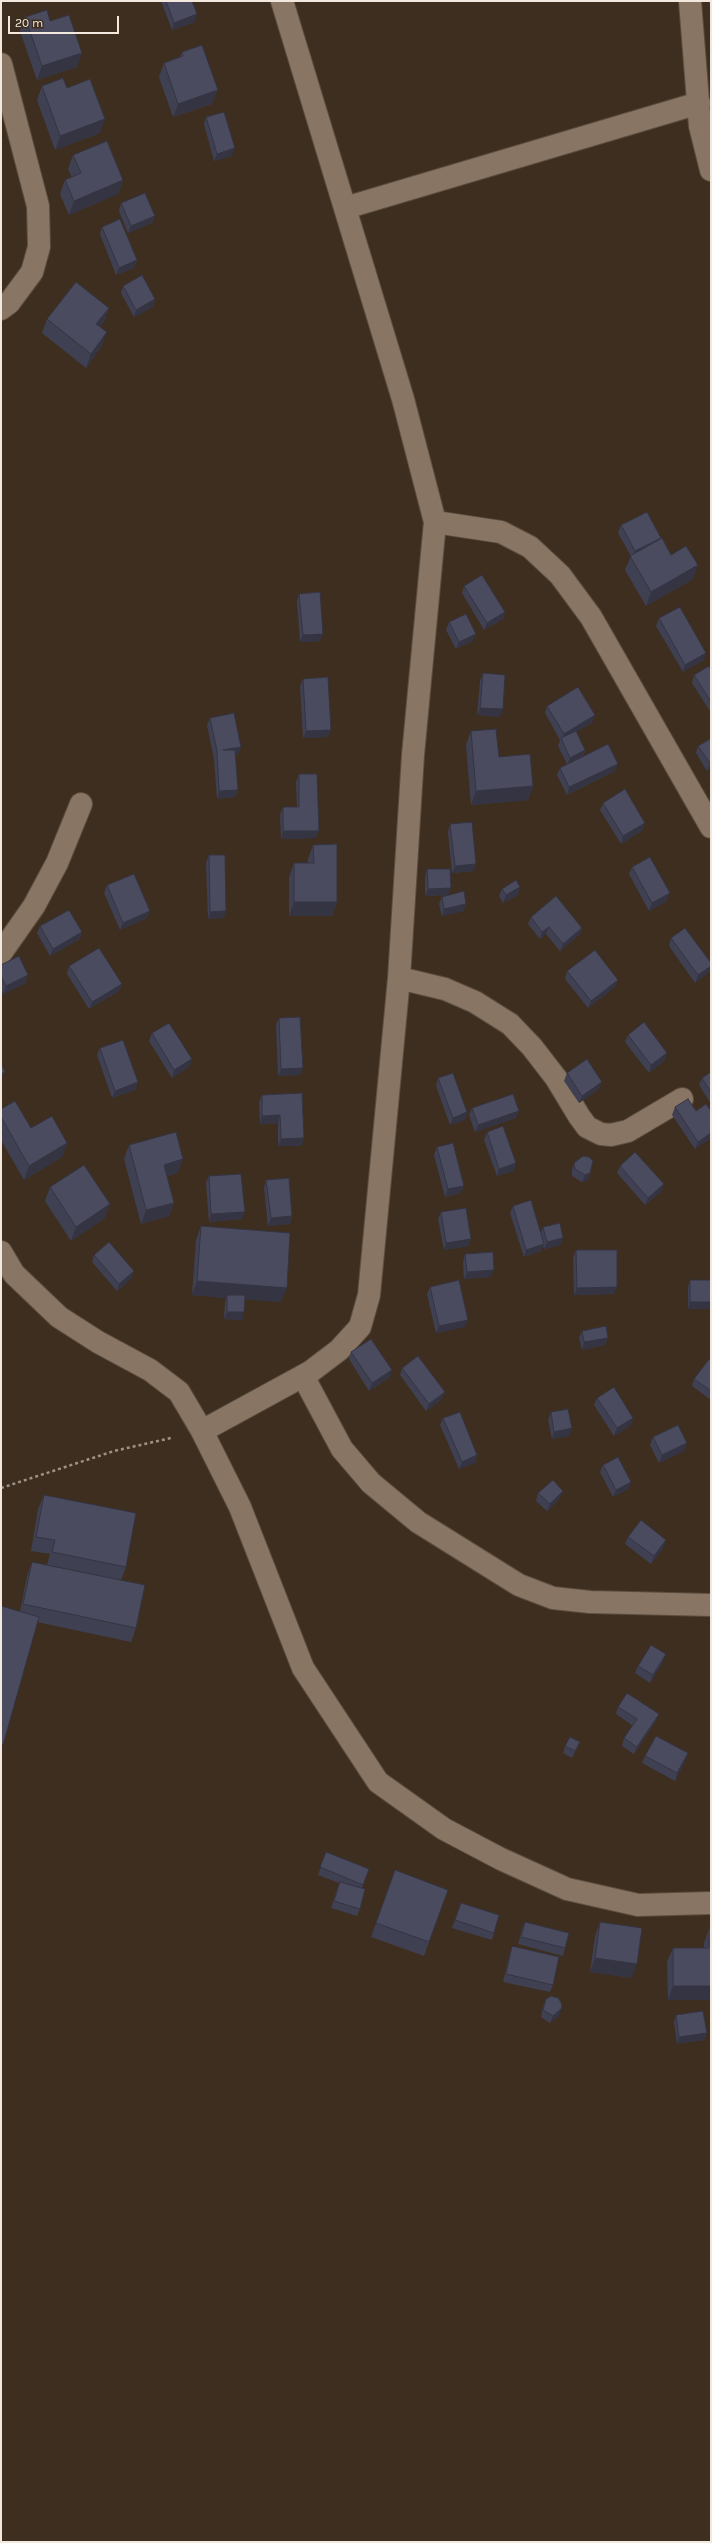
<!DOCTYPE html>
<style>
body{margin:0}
#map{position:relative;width:712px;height:2543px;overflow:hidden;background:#3e2e1f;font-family:Karla,sans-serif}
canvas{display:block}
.frame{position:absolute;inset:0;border:2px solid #f3e8de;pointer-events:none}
.scale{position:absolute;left:8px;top:16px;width:111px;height:18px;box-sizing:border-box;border:2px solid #f3e8de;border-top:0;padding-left:5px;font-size:12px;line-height:14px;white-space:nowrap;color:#f3e8de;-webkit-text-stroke:3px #3e2e1f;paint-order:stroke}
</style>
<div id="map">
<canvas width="712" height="2543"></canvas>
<div class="frame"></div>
<div class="scale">20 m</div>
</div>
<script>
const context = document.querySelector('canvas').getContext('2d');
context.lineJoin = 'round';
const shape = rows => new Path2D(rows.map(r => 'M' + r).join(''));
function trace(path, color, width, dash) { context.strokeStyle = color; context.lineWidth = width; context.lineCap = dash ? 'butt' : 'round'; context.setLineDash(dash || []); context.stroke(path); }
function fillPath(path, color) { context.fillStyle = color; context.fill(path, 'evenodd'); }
const path = shape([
 [1,1488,114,1451,171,1438]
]);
const street = shape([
 [690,1,700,126,711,170],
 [1,64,38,206,39,247,32,272,9,303,1,309],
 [345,208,699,103],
 [435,522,501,532,530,547,560,575,591,617,711,827],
 [1,953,34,906,57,863,81,804],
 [399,978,445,989,475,1002,510,1024,532,1047,556,1078,579,1116,587,1127,601,1134,611,1135,628,1131,682,1099],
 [1,1252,14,1274,59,1317,98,1342,150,1370,179,1392,202,1431,240,1507,303,1668,378,1782,444,1829,501,1859,567,1889,638,1905,711,1903],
 [303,1376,342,1449,371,1483,418,1522,519,1585,553,1598,590,1602,711,1605],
 [202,1431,310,1372,339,1350,360,1327,369,1295,399,978,413,755,435,522,403,399,282,1]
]);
const wall = shape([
 [161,1,192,1,195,22,172,30],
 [709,1,711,1,711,15],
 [25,17,50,21,82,53,77,67,37,80,20,31],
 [182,52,212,104,173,117,159,77,164,63,180,57],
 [42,86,67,88,100,133,55,150,37,100],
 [206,117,232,156,214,161,204,124],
 [73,155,123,180,118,194,69,215,60,194,65,180,72,177,68,169],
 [121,203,155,216,152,223,128,233,119,211],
 [102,227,137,260,134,268,116,275,100,234],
 [123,286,155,299,153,307,134,317,121,293],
 [109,308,104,322,100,327,102,346,86,368,42,333,47,319],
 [621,525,660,539,671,555,693,579,646,606,625,570,631,556,618,533],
 [464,586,505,612,503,619,484,630,462,593],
 [299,594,320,641,300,642,297,602],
 [659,618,704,660,683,672,656,626],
 [449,622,473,641,456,649,446,630],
 [711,670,711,713,692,683,694,675],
 [483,673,500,717,477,715,480,681],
 [303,679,328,737,303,738,300,686],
 [547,706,595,715,592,723,576,732,585,750,583,756,615,771,567,795,557,775,560,768,567,764,558,746,560,740,545,713],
 [210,718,241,747,238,754,235,755,238,790,235,797,217,799,214,759,207,725],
 [471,731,499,757,533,786,528,800,471,805,466,745],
 [711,741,711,768,707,771,696,753,698,746],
 [299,774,316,838,281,839,280,815,283,807,297,807,296,782],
 [603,803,643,830,621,844,600,810],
 [450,824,474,871,452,873,448,832],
 [313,845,337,902,332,916,289,916,289,877,294,863,308,863,308,859],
 [209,855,224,918,208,919,206,863],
 [632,867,667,901,649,911,629,874],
 [427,869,448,895,464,911,442,916,439,904,442,897,447,895,425,896,425,877],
 [107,885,147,918,120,930,104,893],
 [502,889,518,895,503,903,499,896],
 [531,917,582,928,579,935,560,951,546,934,540,939,528,924],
 [40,926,82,932,80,939,50,956,37,933],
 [671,938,711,963,711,968,709,972,695,983,669,946],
 [1,965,26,983,3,994,1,989],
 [69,966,122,984,119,991,89,1009,67,974],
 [567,971,615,987,588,1008,565,979],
 [279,1018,300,1075,278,1076,276,1025],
 [152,1033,192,1059,189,1067,172,1078,149,1041],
 [628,1035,665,1060,649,1073,625,1042],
 [100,1048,138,1082,135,1090,112,1098,97,1055],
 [711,1072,711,1104,699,1085,702,1078],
 [567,1073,599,1089,579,1103,564,1081],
 [438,1078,467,1112,465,1120,450,1125,436,1086],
 [262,1095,304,1138,301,1146,278,1146,278,1123,260,1124,259,1102],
 [675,1107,696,1111,711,1111,711,1138,695,1149,672,1115],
 [472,1108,516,1118,475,1132,469,1115],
 [1,1109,31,1128,67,1143,62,1157,24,1180,1,1140],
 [487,1132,514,1171,497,1176,484,1140],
 [129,1145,178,1173,167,1176,174,1203,169,1216,141,1224,124,1159],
 [437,1147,461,1193,445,1197,434,1155],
 [574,1163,590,1173,588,1180,582,1182,572,1176,572,1170],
 [620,1166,661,1192,645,1205,617,1173],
 [209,1176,242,1219,209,1222,206,1183],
 [266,1180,292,1216,290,1224,268,1226,264,1188],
 [50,1187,105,1218,71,1241,45,1201],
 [513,1206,541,1233,543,1227,561,1245,544,1249,543,1246,541,1251,524,1257,510,1213],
 [441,1212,469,1246,444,1250,438,1219],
 [201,1226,281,1302,245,1299,242,1320,224,1319,225,1303,226,1298,192,1295,196,1240],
 [576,1250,614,1294,574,1295,573,1258],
 [465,1254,491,1277,464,1279,463,1262],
 [94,1255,134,1271,131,1279,117,1291,92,1262],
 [690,1280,711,1280,688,1309,688,1287],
 [430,1287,465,1327,436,1333,427,1294],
 [582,1331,608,1338,605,1345,582,1350,579,1338],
 [351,1352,390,1377,369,1391,349,1359],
 [711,1361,711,1400,692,1386,694,1379],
 [402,1368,442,1399,426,1411,400,1375],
 [597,1398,633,1418,631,1425,614,1436,594,1405],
 [551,1412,572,1428,569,1436,552,1439,548,1420],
 [443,1418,477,1455,475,1463,459,1469,440,1425],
 [653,1437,684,1451,659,1463,650,1445],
 [603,1465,631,1482,628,1489,613,1497,600,1472],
 [538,1493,560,1498,547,1511,536,1501],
 [44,1495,126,1567,121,1580,136,1628,131,1642,37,1622,1,1749,1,1606,20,1612,27,1576,32,1562,47,1565,50,1554,31,1551,38,1509],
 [628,1537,664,1547,651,1564,625,1544],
 [663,1662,650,1683,635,1673,638,1666],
 [618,1707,659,1714,656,1721,634,1754,622,1746,624,1738,633,1726,616,1714],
 [580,1742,577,1749,572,1758,563,1753,565,1746],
 [688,1753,685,1761,675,1781,642,1763,645,1756],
 [326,1852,369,1869,362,1888,360,1909,357,1916,331,1908,339,1883,318,1875],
 [448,1890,424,1956,371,1937,376,1923],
 [461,1903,494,1933,492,1940,452,1928],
 [525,1922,565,1948,563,1956,518,1944,522,1929],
 [600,1922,632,1978,590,1972,595,1936],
 [709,1929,711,1929,711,2000,668,2000,667,1962,673,1948,704,1948,704,1943],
 [512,1946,553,1985,550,1992,503,1982,510,1953],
 [546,1999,559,2016,550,2023,541,2017,543,2006],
 [676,2015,707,2033,704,2040,677,2044,674,2022]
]);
const shadedWall = shape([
 [197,14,195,22,172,30,174,23],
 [82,53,77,67,37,80,42,66],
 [218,90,212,104,173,117,178,104],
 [105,119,100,133,55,150,60,136],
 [235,148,232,156,214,161,217,154],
 [123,180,118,194,69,215,74,201],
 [155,216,152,223,128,233,131,226],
 [137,260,134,268,116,275,119,268],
 [155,299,153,307,134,317,136,310],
 [109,308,104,322,91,338,96,324],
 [107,332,102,346,86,368,91,354],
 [661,538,658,545,632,559,635,551],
 [698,565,693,579,646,606,651,592],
 [505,612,503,619,484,630,487,623],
 [323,634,320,641,300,642,303,635],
 [476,634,473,641,456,649,459,642],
 [706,653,704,660,683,672,685,665],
 [480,708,503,709,500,717,477,715],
 [595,715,592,723,562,740,561,740,564,734],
 [331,730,328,737,303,738,306,731],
 [241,747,238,754,220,757,223,750],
 [585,750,582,758,567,765,570,758],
 [711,762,711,768,707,771,710,763],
 [618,764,615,771,567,795,569,787],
 [533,786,528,800,471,805,476,791],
 [238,790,235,797,217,799,219,791],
 [645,823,643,830,621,844,623,836],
 [283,831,319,831,316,838,281,839],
 [476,864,474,871,452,873,455,866],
 [520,887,518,895,503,903,506,895],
 [451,888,448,895,425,896,428,889],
 [670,893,667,901,649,911,652,903],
 [294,902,337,902,332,916,289,916],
 [466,904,464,911,442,916,444,909],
 [150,911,147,918,120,930,123,923],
 [226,911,224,918,208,919,210,912],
 [549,927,546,934,540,939,542,932],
 [582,928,579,935,560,951,563,944],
 [82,932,80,939,50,956,53,949],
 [711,966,711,968,709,972,695,983,698,975],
 [28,975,26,983,3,994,6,986],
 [618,980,615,987,588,1008,591,1001],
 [122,984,119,991,89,1009,92,1002],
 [3,994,1,1001,1,996],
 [667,1053,665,1060,649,1073,651,1065],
 [192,1059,189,1067,172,1078,174,1070],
 [303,1068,300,1075,278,1076,281,1069],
 [5,1072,2,1079,1,1080,1,1074],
 [138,1082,135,1090,112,1098,115,1091],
 [602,1082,599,1089,579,1103,582,1096],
 [519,1111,516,1118,475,1132,478,1125],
 [467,1112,465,1120,450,1125,453,1118],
 [280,1115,278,1123,260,1124,262,1116],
 [711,1133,711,1138,695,1149,698,1142],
 [304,1138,301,1146,278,1146,281,1139],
 [67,1143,62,1157,24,1180,29,1166],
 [183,1159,178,1173,159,1178,164,1165],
 [516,1163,514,1171,497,1176,499,1169],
 [590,1173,588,1180,582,1182,585,1175],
 [664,1184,661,1192,645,1205,648,1198],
 [464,1186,461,1193,445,1197,448,1189],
 [174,1203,169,1216,141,1224,146,1210],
 [110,1204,105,1218,71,1241,76,1227],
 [245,1212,242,1219,209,1222,211,1214],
 [292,1216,290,1224,268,1226,271,1218],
 [563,1238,561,1245,544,1249,547,1242],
 [471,1239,469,1246,444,1250,446,1243],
 [544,1244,541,1251,524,1257,526,1250],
 [494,1270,491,1277,464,1279,467,1272],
 [134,1271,131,1279,117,1291,119,1284],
 [197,1281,287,1288,281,1302,227,1298,227,1295,226,1298,192,1295],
 [617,1287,614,1294,574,1295,577,1288],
 [690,1302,711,1302,711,1309,688,1309],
 [227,1312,244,1312,242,1320,224,1319],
 [468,1320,465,1327,436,1333,439,1326],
 [608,1338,605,1345,582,1350,584,1342],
 [392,1370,390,1377,369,1391,372,1383],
 [445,1392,442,1399,426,1411,429,1404],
 [633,1418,631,1425,614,1436,617,1428],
 [572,1428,569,1436,552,1439,554,1432],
 [687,1443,684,1451,659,1463,662,1455],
 [477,1455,475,1463,459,1469,462,1462],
 [631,1482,628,1489,613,1497,616,1490],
 [563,1491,560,1498,547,1511,550,1504],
 [666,1540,664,1547,651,1564,654,1556],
 [666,1654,663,1662,650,1683,653,1675],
 [659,1714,656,1721,634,1754,637,1747],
 [580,1742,577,1749,572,1758,575,1751],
 [688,1753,685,1761,675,1781,677,1773],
 [595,1958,637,1964,632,1978,590,1972],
 [673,1986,711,1986,711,2000,668,2000],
 [562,2008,559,2016,550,2023,553,2016],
 [707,2033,704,2040,677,2044,679,2037]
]);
const building = shape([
 [166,1,192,1,197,14,174,23,166,1],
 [47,10,50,21,69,15,82,53,42,66,25,17,47,10],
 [202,45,218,90,178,104,164,63,183,56,182,52,202,45],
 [63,78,67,88,90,79,105,119,60,136,42,86,63,78],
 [224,112,235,148,217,154,206,117,224,112],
 [107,141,123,180,74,201,65,180,81,173,73,155,107,141],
 [145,193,155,216,131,226,121,203,145,193],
 [120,219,137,260,119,268,102,227,120,219],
 [142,275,155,299,136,310,123,286,142,275],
 [76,282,109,308,96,324,107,332,91,354,47,319,76,282],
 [647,512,661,538,635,551,621,525,647,512],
 [662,538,671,555,686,546,698,565,651,592,630,556,662,538],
 [482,575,505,612,487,623,464,586,482,575],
 [320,592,323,634,303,635,299,594,320,592],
 [680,607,706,653,685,665,659,618,680,607],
 [466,614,476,634,459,642,449,622,466,614],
 [709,666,711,670,711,702,694,675,709,666],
 [483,673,505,675,503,709,480,708,483,673],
 [328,677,331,730,306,731,303,679,328,677],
 [578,687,595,715,564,734,547,706,578,687],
 [234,713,241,747,223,750,235,750,238,790,219,791,217,751,210,718,234,713],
 [496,729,499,757,530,754,533,786,476,791,471,731,496,729],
 [576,731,585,750,570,758,561,738,576,731],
 [710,739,711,741,711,762,710,763,698,746,710,739],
 [608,744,618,764,569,787,560,768,608,744],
 [299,774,317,774,319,831,283,831,283,807,299,807,299,774],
 [625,789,645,823,623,836,603,803,625,789],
 [472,822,476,864,455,866,450,824,472,822],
 [337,844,337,902,294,902,294,863,314,863,313,845,337,844],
 [209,855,225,855,226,911,210,912,209,855],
 [650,857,670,893,652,903,632,867,650,857],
 [427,869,450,869,451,888,428,889,427,869],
 [134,874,150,911,123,923,107,885,134,874],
 [516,880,520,887,506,895,502,889,516,880],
 [464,891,466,904,444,909,442,897,464,891],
 [556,896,582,928,563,944,549,927,542,932,531,917,556,896],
 [69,910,82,932,53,949,40,926,69,910],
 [685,928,711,963,711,966,698,975,671,938,685,928],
 [99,948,122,984,92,1002,69,966,99,948],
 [595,950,618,980,591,1001,567,971,595,950],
 [19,956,28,975,6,986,1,976,1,965,19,956],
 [1,990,3,994,1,996,1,990],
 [300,1017,303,1068,281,1069,279,1018,300,1017],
 [644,1022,667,1053,651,1065,628,1035,644,1022],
 [169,1023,192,1059,174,1070,152,1033,169,1023],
 [123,1040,138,1082,115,1091,100,1048,123,1040],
 [587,1059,602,1082,582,1096,567,1073,587,1059],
 [1,1063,5,1072,1,1074,1,1063],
 [711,1072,711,1092,702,1078,711,1072],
 [453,1073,467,1112,453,1118,438,1078,453,1073],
 [302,1093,304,1138,281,1139,280,1115,262,1116,262,1095,302,1093],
 [513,1094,519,1111,478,1125,472,1108,513,1094],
 [688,1099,696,1111,706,1104,711,1111,711,1133,698,1142,675,1107,688,1099],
 [15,1101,31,1128,52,1116,67,1143,29,1166,1,1117,1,1109,15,1101],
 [503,1126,516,1163,499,1169,487,1132,503,1126],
 [176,1132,183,1159,164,1165,174,1203,146,1210,129,1145,176,1132],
 [453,1143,464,1186,448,1189,437,1147,453,1143],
 [635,1152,664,1184,648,1198,620,1166,635,1152],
 [583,1156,589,1157,593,1161,590,1173,585,1175,575,1169,574,1163,583,1156],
 [84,1165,110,1204,76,1227,50,1187,84,1165],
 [241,1174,245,1212,211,1214,209,1176,241,1174],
 [289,1178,292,1216,271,1218,266,1180,289,1178],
 [531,1200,544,1244,526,1250,513,1206,531,1200],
 [466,1208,471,1239,446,1243,441,1212,466,1208],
 [560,1223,563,1238,547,1242,543,1227,560,1223],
 [201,1226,290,1233,287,1288,197,1281,201,1226],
 [109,1242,134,1271,119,1284,94,1255,109,1242],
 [576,1250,617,1250,617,1287,577,1288,576,1250],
 [493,1252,494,1270,467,1272,465,1254,493,1252],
 [459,1280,468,1320,439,1326,430,1287,459,1280],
 [690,1280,711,1280,711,1302,690,1302,690,1280],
 [227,1295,245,1295,244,1312,227,1312,227,1295],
 [606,1326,608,1338,584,1342,582,1331,606,1326],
 [371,1339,392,1370,372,1383,351,1352,371,1339],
 [418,1356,445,1392,429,1404,402,1368,418,1356],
 [709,1359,711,1361,711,1391,694,1379,709,1359],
 [614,1387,633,1418,617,1428,597,1398,614,1387],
 [568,1409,572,1428,554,1432,551,1412,568,1409],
 [460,1412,477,1455,462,1462,443,1418,460,1412],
 [678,1425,687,1443,662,1455,653,1437,678,1425],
 [618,1457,631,1482,616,1490,603,1465,618,1457],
 [553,1480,563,1491,550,1504,538,1493,553,1480],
 [44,1495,136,1513,126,1567,52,1552,55,1540,36,1537,44,1495],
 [641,1520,666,1540,654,1556,628,1537,641,1520],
 [32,1562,145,1585,136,1628,23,1604,32,1562],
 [1,1606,39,1617,3,1745,1,1744,1,1606],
 [651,1645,666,1654,653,1675,638,1666,651,1645],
 [627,1693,659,1714,637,1747,624,1738,637,1719,618,1707,627,1693],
 [656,1736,688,1753,677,1773,645,1756,656,1736],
 [570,1737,580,1742,575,1751,565,1746,570,1737],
 [326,1852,369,1869,363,1885,320,1867,326,1852],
 [395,1870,448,1890,429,1942,376,1923,395,1870],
 [340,1882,365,1889,360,1909,334,1901,340,1882],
 [461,1903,499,1915,494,1933,455,1920,461,1903],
 [525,1922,569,1933,565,1948,521,1937,525,1922],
 [600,1922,642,1928,637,1964,595,1958,600,1922],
 [709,1929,711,1929,711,1986,673,1986,673,1948,709,1948,709,1929],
 [512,1946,559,1957,553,1985,506,1974,512,1946],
 [551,1996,558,1998,561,2002,562,2008,553,2016,543,2010,546,1999,551,1996],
 [703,2011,707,2033,679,2037,676,2015,703,2011]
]);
trace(street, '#5b4d3f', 24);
trace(path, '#9e9185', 2.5, [3, 3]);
trace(street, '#887564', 22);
fillPath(wall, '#404053');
fillPath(shadedWall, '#343443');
fillPath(building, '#4b4b60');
trace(building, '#343443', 1);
</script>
